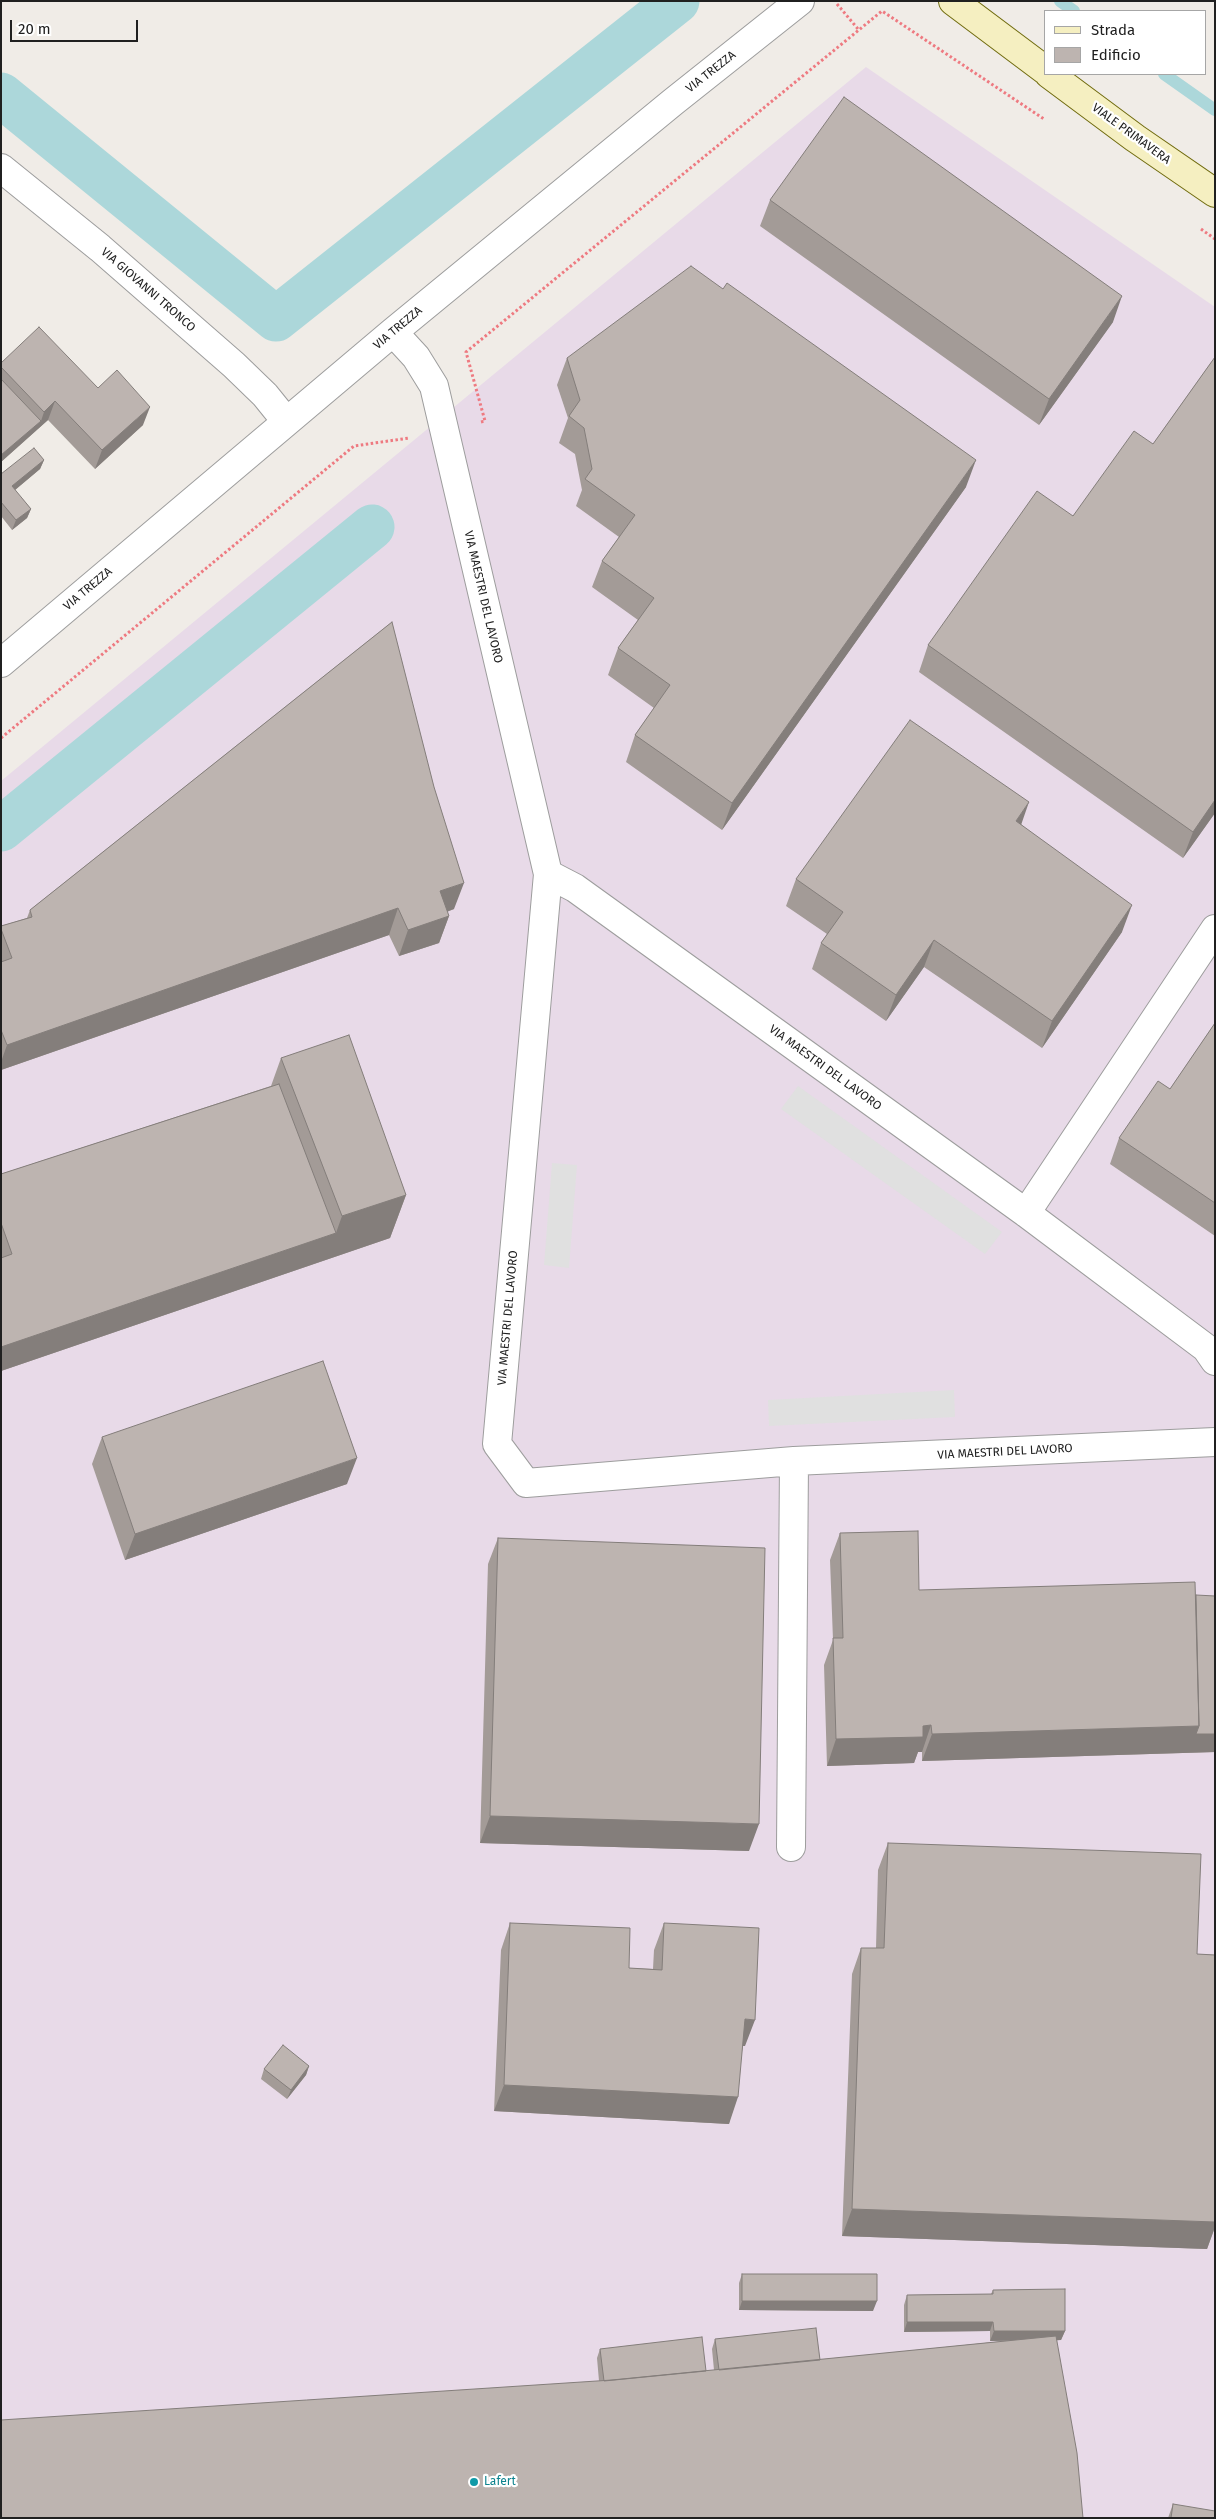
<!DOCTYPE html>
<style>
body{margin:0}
#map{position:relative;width:1216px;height:2519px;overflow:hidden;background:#f0ece7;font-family:"Fira Sans",sans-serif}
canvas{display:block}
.frame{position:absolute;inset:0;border:2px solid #202020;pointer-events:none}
.legend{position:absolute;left:1044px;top:10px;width:162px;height:65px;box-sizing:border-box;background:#fff;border:1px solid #a6a6a6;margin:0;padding:6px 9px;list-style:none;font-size:15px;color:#202020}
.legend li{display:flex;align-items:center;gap:10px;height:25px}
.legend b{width:25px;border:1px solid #a6a6a6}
.scale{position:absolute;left:10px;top:20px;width:128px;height:22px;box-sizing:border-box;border:2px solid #202020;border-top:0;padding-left:6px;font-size:15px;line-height:18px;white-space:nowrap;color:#202020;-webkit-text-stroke:4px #fff;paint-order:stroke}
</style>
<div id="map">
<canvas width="1216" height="2519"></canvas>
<div class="frame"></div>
<ul class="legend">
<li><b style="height:6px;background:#f5efc1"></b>Strada</li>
<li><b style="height:14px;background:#bdb4b0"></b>Edificio</li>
</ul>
<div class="scale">20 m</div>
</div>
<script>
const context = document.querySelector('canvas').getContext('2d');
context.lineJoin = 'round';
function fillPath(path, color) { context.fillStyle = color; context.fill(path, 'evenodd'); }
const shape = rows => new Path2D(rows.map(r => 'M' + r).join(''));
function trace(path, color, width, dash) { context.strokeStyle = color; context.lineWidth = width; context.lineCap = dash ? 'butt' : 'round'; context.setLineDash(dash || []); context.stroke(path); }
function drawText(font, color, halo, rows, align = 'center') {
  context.font = font + ' "Fira Sans",sans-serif'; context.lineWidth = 4.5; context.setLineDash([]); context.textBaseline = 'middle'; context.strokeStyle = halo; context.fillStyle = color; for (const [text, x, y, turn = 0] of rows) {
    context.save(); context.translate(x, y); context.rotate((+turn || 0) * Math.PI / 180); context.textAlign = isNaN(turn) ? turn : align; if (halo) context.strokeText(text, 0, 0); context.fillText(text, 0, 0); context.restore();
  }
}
const industrial = shape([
 [866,67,1215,307,1215,2518,1,2518,1,781]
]);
const parking = shape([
 [798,1086,1002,1232,985,1254,781,1109],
 [552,1163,577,1165,569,1268,544,1265],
 [954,1390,955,1417,769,1426,768,1400]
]);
const stream = shape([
 [1060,1,1074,11],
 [1164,74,1215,110]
]);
const canal = shape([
 [1,95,276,319,677,1],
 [1,829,372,527]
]);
const path = shape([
 [837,4,858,29],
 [1201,229,1215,239],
 [481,422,485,421,466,352,882,11,1044,119],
 [1,738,354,446,409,438]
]);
const minor = shape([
 [1,168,100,248,234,365,265,395,286,421],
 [393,332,416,357,434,386,548,874,497,1444,526,1483,794,1461,1215,1442],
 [1,663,393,332,673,102,800,1],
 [548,874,575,888,1026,1213,1206,1348,1215,1361],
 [1026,1213,1215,929],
 [791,1847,794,1461]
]);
const secondary = shape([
 [953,1,1045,70],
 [1049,74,1135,138,1215,193]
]);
const wall = shape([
 [770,200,1113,322,1039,425,760,226],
 [1215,357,1215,813,1183,858,919,672,928,645,1153,444],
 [567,358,966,487,722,830,626,762,635,735,654,708,608,675,618,648,638,620,592,587,602,561,619,537,576,506,582,490,575,454,559,443,568,418,557,385],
 [1,363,98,388,143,425,95,469,48,420,1,462],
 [44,460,40,469,15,490,31,509,27,518,12,530,1,516,1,474],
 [392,622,454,909,447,912,449,916,439,943,399,956,389,935,1,1070,1,926,27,918,30,910],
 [1021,824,1122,932,1042,1048,924,967,886,1021,812,969,821,943,827,934,786,906,796,879],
 [1215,1023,1215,1236,1110,1164,1119,1138,1170,1089],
 [281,1058,406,1195,390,1238,1,1371,1,1174,271,1086],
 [102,1437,347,1484,125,1560,92,1464],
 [840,1533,919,1590,1196,1595,1215,1752,922,1761,922,1752,918,1752,914,1763,827,1766,824,1665,833,1640,830,1560],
 [498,1538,749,1851,480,1843,488,1564],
 [888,1843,1197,1954,1215,1955,1215,2227,1207,2249,842,2236,852,1974,861,1948,876,1948,878,1870],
 [510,1923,629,1968,653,1969,654,1950,664,1923,745,2046,743,2046,729,2124,494,2111,501,1950],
 [309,2066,306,2075,287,2099,261,2079,264,2069],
 [742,2274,873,2311,739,2310,739,2283],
 [993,2290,1065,2331,1061,2340,599,2381,597,2358,600,2349,706,2371,714,2370,712,2349,715,2339,820,2360,1013,2340,990,2341,990,2331,904,2332,904,2305,907,2295,991,2294],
 [1173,2504,1215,2518,1168,2518]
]);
const shadedWall = shape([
 [1122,296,1113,322,1039,425,1049,399],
 [55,401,48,420,1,462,1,455,41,421,44,412],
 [150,407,143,425,95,469,102,450],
 [44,460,40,469,9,495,12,486],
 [976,460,966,487,722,830,732,803],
 [31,509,27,518,12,530,16,520],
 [1215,800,1215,813,1183,858,1193,832],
 [1029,802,1020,828,1016,821],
 [464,883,454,909,431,917,440,891],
 [1132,905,1122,932,1042,1048,1052,1021],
 [398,908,389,935,1,1070,1,1062,7,1045],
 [449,916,439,943,399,956,408,930],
 [934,940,924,967,886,1021,896,995],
 [406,1195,390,1238,1,1371,1,1347,336,1233,342,1216],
 [357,1458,347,1484,125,1560,135,1534],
 [931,1725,922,1752,918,1752,914,1763,827,1766,836,1739,923,1726],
 [1199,1726,1215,1734,1215,1752,922,1761,932,1734],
 [490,1816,759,1824,749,1851,480,1843],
 [745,2019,755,2020,745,2046,736,2046],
 [309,2066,306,2075,287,2099,291,2090],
 [504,2085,738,2097,729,2124,494,2111],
 [852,2209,1215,2222,1215,2227,1207,2249,842,2236],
 [742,2301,877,2301,873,2311,739,2310],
 [907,2322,993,2322,990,2331,904,2332],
 [994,2331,1065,2331,1061,2340,990,2341]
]);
const building = shape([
 [844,97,1122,296,1049,399,770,200,844,97],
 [691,266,723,289,727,283,976,460,732,803,635,735,670,685,618,648,654,598,602,561,635,515,585,479,592,469,584,428,569,416,580,400,567,358,691,266],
 [39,327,98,388,117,370,150,407,102,450,55,401,44,412,1,367,1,363,39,327],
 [1215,357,1215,800,1193,832,928,645,1037,491,1073,516,1134,431,1153,444,1215,357],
 [1,379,41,421,1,455,1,379],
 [34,448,44,460,12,486,31,509,16,520,1,502,1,474,34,448],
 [392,622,434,787,464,883,440,891,449,916,408,930,398,908,7,1045,1,1030,1,962,12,958,1,929,1,926,32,917,30,910,392,622],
 [910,720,1029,802,1016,821,1132,905,1052,1021,934,940,896,995,821,943,843,912,796,879,910,720],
 [1215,1023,1215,1203,1119,1138,1158,1081,1170,1089,1215,1023],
 [349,1035,406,1195,342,1216,281,1058,349,1035],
 [279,1084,336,1233,1,1347,1,1258,12,1254,1,1223,1,1174,279,1084],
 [323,1361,357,1458,135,1534,102,1437,323,1361],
 [918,1531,919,1590,1195,1582,1199,1726,932,1734,931,1725,923,1726,923,1737,836,1739,833,1638,843,1638,840,1533,918,1531],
 [498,1538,765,1548,759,1824,490,1816,498,1538],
 [1196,1595,1215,1596,1215,1734,1196,1734,1199,1726,1196,1595],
 [888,1843,1201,1854,1197,1954,1215,1955,1215,2222,852,2209,861,1948,884,1948,888,1843],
 [510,1923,630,1928,629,1968,662,1970,664,1923,759,1928,755,2020,745,2019,738,2097,504,2085,510,1923],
 [283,2045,309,2066,291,2090,264,2069,283,2045],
 [742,2274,877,2274,877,2301,742,2301,742,2274],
 [1065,2289,1065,2331,994,2331,993,2322,907,2322,907,2295,993,2294,993,2290,1065,2289],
 [816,2328,820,2360,719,2370,715,2339,816,2328],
 [1056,2336,1077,2453,1083,2518,1,2518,1,2420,612,2380,1056,2336],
 [702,2337,706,2371,604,2381,600,2349,702,2337],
 [1173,2504,1215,2511,1215,2518,1171,2518,1173,2504]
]);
const markers = [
 [474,2482,5,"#0f9aa8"]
];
const streetNames = [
 ["VIA TREZZA",711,72,-38],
 ["VIALE PRIMAVERA",1131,134,36],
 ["VIA GIOVANNI TRONCO",148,290,41],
 ["VIA TREZZA",398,328,-40],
 ["VIA TREZZA",88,589,-40],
 ["VIA MAESTRI DEL LAVORO",483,597,77],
 ["VIA MAESTRI DEL LAVORO",825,1068,36],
 ["VIA MAESTRI DEL LAVORO",508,1318,-85],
 ["VIA MAESTRI DEL LAVORO",1005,1452,-3]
];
const cultureNames = [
 ["Lafert",484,2482]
];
fillPath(industrial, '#e8dae8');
fillPath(parking, '#e0e0e0');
trace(stream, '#acd7da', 12);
trace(canal, '#acd7da', 45);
trace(minor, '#9d9d9d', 30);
trace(secondary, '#706b0e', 30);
trace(path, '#ee7a81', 3, [2.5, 2.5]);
trace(minor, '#fff', 28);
trace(secondary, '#f5efc1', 28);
fillPath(wall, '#a39b97');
fillPath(shadedWall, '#847e7b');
fillPath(building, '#bdb4b0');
trace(building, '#847e7b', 1);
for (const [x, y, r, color] of markers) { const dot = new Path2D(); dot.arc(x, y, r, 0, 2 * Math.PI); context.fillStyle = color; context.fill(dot); trace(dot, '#fff', 2); }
drawText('12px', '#202020', '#fff', streetNames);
drawText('12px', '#0d838f', '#fff', cultureNames, 'left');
</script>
